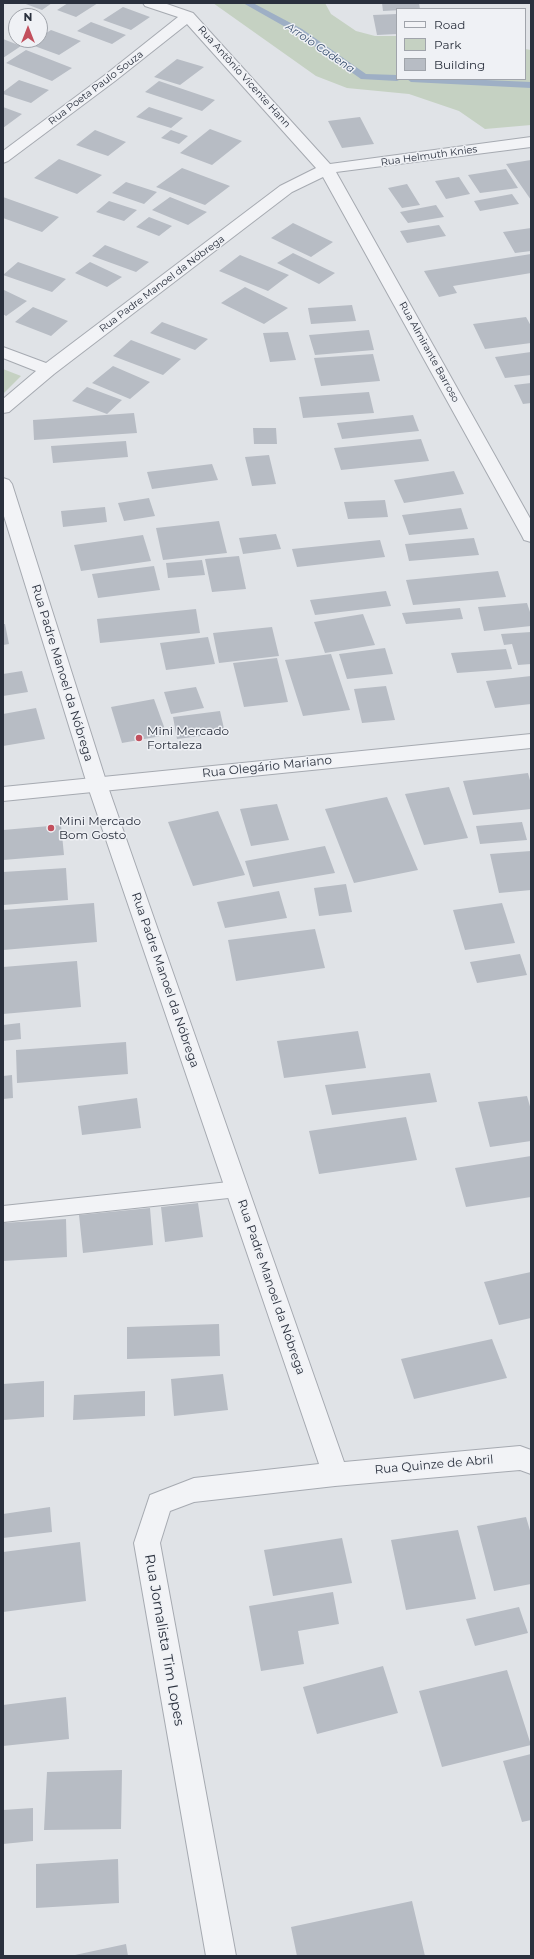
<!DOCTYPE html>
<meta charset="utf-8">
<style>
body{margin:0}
#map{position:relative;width:534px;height:1959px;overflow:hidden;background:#e0e3e7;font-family:Montserrat,sans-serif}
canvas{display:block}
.frame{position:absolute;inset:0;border:4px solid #2a303d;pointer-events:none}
.legend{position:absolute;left:396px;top:8px;width:130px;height:72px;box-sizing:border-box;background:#eff1f5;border:1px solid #a0a4ab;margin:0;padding:5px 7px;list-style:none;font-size:12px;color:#2a303d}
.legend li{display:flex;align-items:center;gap:8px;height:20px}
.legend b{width:20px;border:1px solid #a0a4ab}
.north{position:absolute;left:8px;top:8px;width:40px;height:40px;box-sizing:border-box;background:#eff1f5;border:1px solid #a0a4ab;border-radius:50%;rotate:0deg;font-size:11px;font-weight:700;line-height:16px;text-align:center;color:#2a303d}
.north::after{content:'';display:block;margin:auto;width:14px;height:18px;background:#c24f5d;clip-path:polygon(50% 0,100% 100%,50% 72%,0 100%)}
</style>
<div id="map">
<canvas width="534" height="1959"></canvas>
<div class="frame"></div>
<ul class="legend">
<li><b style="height:5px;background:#f2f3f6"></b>Road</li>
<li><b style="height:11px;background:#c5d1c2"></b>Park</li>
<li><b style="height:11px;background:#b7bcc4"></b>Building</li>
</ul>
<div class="north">N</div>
</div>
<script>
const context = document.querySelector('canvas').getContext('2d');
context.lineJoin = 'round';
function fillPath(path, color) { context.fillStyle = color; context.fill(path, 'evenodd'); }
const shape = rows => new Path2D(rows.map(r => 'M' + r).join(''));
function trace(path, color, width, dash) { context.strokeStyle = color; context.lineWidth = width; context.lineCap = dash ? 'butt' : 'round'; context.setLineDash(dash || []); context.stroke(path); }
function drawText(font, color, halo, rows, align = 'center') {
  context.font = font + ' Montserrat,sans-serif'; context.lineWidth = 3; context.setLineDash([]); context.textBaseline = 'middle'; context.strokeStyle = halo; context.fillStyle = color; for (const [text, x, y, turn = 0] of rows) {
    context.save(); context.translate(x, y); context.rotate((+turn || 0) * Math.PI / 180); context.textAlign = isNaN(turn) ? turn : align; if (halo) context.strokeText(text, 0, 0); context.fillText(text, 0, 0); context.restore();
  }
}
const green = shape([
 [213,3,325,3,331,14,356,31,375,36,397,36,397,79,525,79,525,49,531,50,531,125,485,129,459,111,409,94,347,88,316,76],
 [3,369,21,376,3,394]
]);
const stream = shape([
 [243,3,253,3,302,29,366,74,397,75,397,79,401,79,397,81,361,79,296,33,243,3],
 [407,79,463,79,531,82,531,88,411,82,407,79]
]);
const building = shape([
 [23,3,52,3,42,10],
 [68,3,98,3,76,17,57,10],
 [382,3,419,3,420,9,383,11],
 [123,7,150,17,131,30,103,20],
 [397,14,397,34,377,35,373,15],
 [91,22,126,35,112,44,77,31],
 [51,30,81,41,59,55,29,44,35,40,40,40,40,37],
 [3,39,21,46,3,58],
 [26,50,72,68,52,81,6,63],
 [177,59,204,67,180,85,154,77],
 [19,80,49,90,31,103,3,94,3,92],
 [159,81,215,100,202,111,145,92],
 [3,107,22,114,3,128],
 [149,107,183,118,171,128,136,117],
 [360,117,374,144,342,148,328,121],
 [210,129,242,141,212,165,180,153],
 [95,130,126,142,108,156,76,145],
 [171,130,188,136,179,144,161,138],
 [59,159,102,175,77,194,34,178],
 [531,160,531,200,506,164],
 [182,168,230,186,205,205,156,187],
 [506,169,518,188,480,193,468,175],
 [459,177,470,194,446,199,435,181],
 [126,182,157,192,144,204,112,193],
 [407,184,420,205,402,208,388,188],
 [512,194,519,204,480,211,474,201],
 [3,197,59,217,42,232,3,218],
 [170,197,207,212,188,225,152,210],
 [109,201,137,210,124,221,96,212],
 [436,205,444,217,408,223,400,212],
 [149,217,172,226,159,236,136,227],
 [293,223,333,242,311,257,271,238],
 [439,225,446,236,407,243,400,231],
 [531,228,531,251,515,253,503,232],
 [105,245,149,262,136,272,92,256],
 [293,253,335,273,319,284,277,263],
 [531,254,531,273,453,286,457,293,439,297,424,271],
 [240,255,289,275,268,291,219,271],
 [18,262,66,279,52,292,3,275],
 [90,262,122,277,107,287,75,273],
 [245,287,288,308,264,324,221,303],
 [4,290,27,301,6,316,3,314],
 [352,305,356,321,311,324,308,308],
 [33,307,68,321,51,336,15,322],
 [526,317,531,326,531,343,485,349,473,324],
 [162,322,208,339,195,350,150,333],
 [369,330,374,350,315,355,309,335],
 [288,332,296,360,270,362,263,333],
 [131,340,181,359,163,375,113,356],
 [531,352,531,375,505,378,495,357],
 [373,354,380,381,321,386,314,358],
 [113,366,150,382,130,399,92,383],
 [531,383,531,403,523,404,514,385],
 [87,387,122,400,107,414,72,401],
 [369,392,374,413,303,418,299,397],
 [134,413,137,433,34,440,33,420],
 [413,415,419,431,342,439,337,423],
 [253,428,276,428,277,444,254,444],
 [421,439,429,461,341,470,334,448],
 [126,441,128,457,53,463,51,446],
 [269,455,276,484,252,486,245,457],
 [212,464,218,480,152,489,147,472],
 [454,471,464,494,404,503,394,480],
 [149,498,155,516,124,521,118,503],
 [385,500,388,517,348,519,344,502],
 [105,507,107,522,63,527,61,511],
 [461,508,468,529,409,535,402,515],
 [219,521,227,553,163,560,156,528],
 [276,534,281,549,243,554,239,538],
 [143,535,151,561,81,571,74,545],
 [474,538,479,555,409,561,405,544],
 [380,540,385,557,297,567,292,549],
 [239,556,246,589,212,592,205,559],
 [202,560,205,575,168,578,166,563],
 [154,566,160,590,98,598,92,574],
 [498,571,506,597,413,605,406,580],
 [386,591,391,606,315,615,310,600],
 [527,603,531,615,531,626,484,631,478,607],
 [460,608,463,619,406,624,402,613],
 [196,609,200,633,100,643,97,619],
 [363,614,375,645,325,653,314,622],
 [3,624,5,624,9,644,3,645],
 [272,627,279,656,219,663,213,633],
 [531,632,531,664,518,665,512,644,504,645,501,634],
 [208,637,215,664,166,670,160,643],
 [385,648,393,674,347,679,339,654],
 [506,649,512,669,457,673,451,653],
 [331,654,350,710,303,716,285,660],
 [277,658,288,702,244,707,233,663],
 [22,671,28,692,3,696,3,674],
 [531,676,531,704,495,708,486,681],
 [386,686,395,720,362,723,354,689],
 [196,687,204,708,171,714,164,692],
 [154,699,167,735,122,743,111,707],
 [36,708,45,739,3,746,3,714],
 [220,711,225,733,177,739,173,717],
 [528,773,531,784,531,809,473,815,463,781],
 [449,787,468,838,424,845,405,794],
 [387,797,418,870,354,883,325,809],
 [277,804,289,840,251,846,240,809],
 [218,811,245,875,193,886,168,822],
 [522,822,527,840,480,844,476,826],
 [61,825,64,855,3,860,3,830],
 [325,846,335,873,253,887,245,861],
 [531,851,531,890,499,893,490,854],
 [66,868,68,900,3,905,3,872],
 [346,884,352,912,319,916,314,888],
 [279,891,287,918,225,928,217,902],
 [94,903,97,942,3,950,3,910],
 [502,903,515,943,465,950,453,910],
 [315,929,325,968,236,981,228,940],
 [520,954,527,975,477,983,470,962],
 [77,961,81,1007,3,1014,3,967],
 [20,1023,21,1039,3,1041,3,1025],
 [358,1031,366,1068,284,1078,277,1041],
 [126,1042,128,1074,17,1083,16,1050],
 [430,1073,437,1102,332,1115,325,1085],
 [12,1075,13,1098,3,1099,3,1076],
 [527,1096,531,1110,531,1141,490,1147,478,1102],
 [137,1098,141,1128,82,1135,78,1106],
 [406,1117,417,1160,319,1174,309,1131],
 [531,1156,531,1197,466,1207,455,1168],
 [198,1203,203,1237,165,1242,161,1207],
 [150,1208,153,1245,83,1253,79,1215],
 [66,1219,67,1257,3,1261,3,1223],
 [531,1272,531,1318,499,1325,484,1282],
 [219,1324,220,1356,127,1359,127,1327],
 [492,1339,507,1378,414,1399,401,1359],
 [223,1374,228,1410,174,1416,171,1379],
 [44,1381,44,1417,3,1420,3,1384],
 [145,1391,145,1416,73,1420,74,1395],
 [50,1507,52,1532,3,1538,3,1514],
 [526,1517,531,1534,531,1584,494,1591,477,1526],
 [458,1530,476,1599,406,1610,391,1540],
 [342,1538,352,1583,273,1596,264,1550],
 [80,1542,86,1601,3,1612,3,1552],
 [333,1592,339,1624,298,1631,304,1664,261,1671,249,1606],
 [519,1607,528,1633,475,1646,466,1619],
 [383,1666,398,1713,317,1734,303,1687],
 [507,1670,531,1745,442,1767,419,1691],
 [66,1697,69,1739,3,1746,3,1705],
 [531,1754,531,1820,522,1822,503,1761],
 [122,1770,121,1829,44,1830,47,1772],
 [33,1808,33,1841,3,1844,3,1810],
 [118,1859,119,1903,36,1908,36,1864],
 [412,1901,425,1956,297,1956,291,1927],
 [126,1944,128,1956,75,1956,75,1955]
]);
const service = shape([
 [238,1181,244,1184,247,1189,244,1194,238,1197,3,1222,3,1206,238,1181]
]);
const minor = shape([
 [143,3,164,3,193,13,330,164,531,137,531,147,336,172,531,520,531,542,524,540,522,536,323,177,292,192,54,374,9,412,3,413,3,399,36,371,3,358,3,347,46,363,280,186,316,168,187,24,115,81,8,161,3,163,3,151,105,75,178,17,145,6,143,3],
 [3,478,9,480,12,484,107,784,344,1462,520,1446,531,1450,531,1474,520,1470,335,1486,194,1502,170,1511,160,1543,236,1956,206,1956,134,1543,150,1495,194,1478,319,1464,87,784,3,513,3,478]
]);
const tertiary = shape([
 [531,734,531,748,3,801,3,787,531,734]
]);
const markers = [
 [139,738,4,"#c24f5d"],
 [51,828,4,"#c24f5d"]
];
const farStreetnames = [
 ["Rua Antônio Vicente Hann",244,77,48],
 ["Rua Poeta Paulo Souza",96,88,-37],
 ["Rua Helmuth Knies",429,156,-8],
 ["Rua Padre Manoel da Nóbrega",162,284,-37],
 ["Rua Almirante Barroso",429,352,61]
];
const farWaternames = [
 ["Arroio Cadena",320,48,34]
];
const streetNames = [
 ["Rua Padre Manoel da Nóbrega",62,673,73],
 ["Rua Olegário Mariano",267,767,-6],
 ["Rua Padre Manoel da Nóbrega",165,980,71],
 ["Rua Padre Manoel da Nóbrega",271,1287,71],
 ["Rua Quinze de Abril",434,1465,-5]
];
const poiNames = [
 ["Mini Mercado",147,731],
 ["Fortaleza",147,745],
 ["Mini Mercado",59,821],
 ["Bom Gosto",59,835]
];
const nearStreetnames = [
 ["Rua Jornalista Tim Lopes",164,1640,80]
];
fillPath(green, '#c5d1c2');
fillPath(stream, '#9eafc5');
fillPath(building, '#b7bcc4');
trace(service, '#a6aab1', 2);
trace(minor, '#a6aab1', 2);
trace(tertiary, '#a6aab1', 2);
fillPath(service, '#f2f3f6');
fillPath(minor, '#f2f3f6');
fillPath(tertiary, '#f2f3f6');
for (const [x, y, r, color] of markers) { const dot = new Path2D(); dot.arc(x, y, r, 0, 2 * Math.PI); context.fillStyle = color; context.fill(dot); trace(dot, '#eff1f5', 1.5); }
drawText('10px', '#2a303d', '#eff1f5', farStreetnames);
drawText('italic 11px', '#374e6e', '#eff1f5', farWaternames);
drawText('12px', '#2a303d', '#eff1f5', streetNames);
drawText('12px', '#2a303d', '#eff1f5', poiNames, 'left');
drawText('14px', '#2a303d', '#eff1f5', nearStreetnames);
</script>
